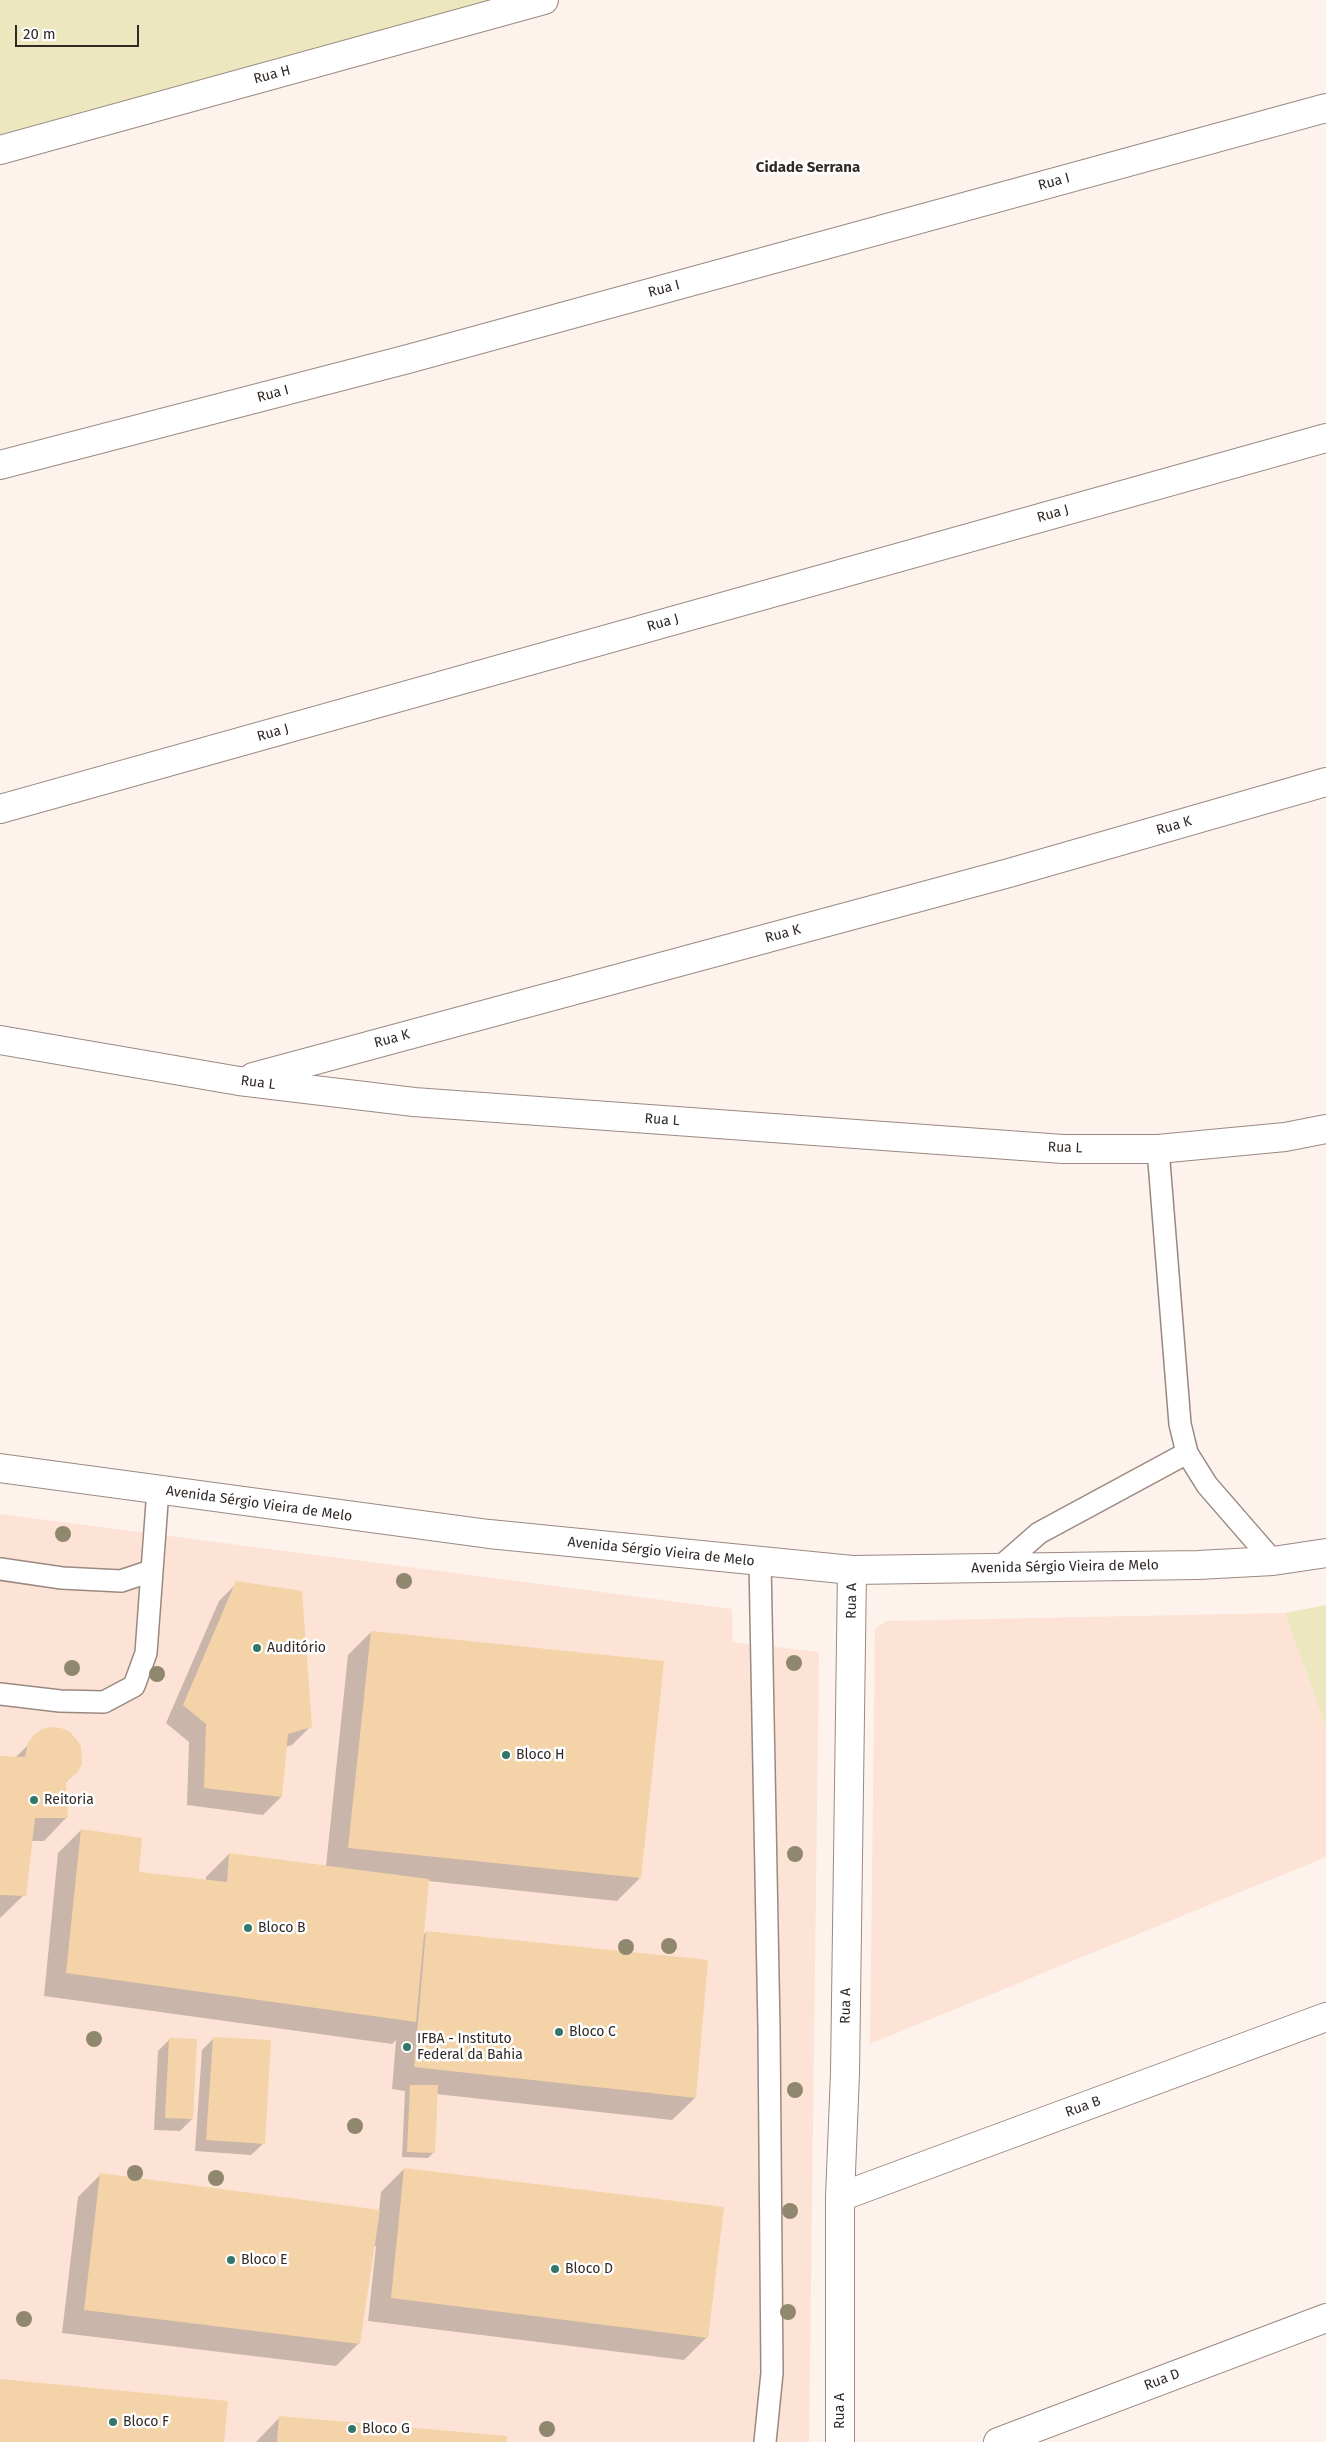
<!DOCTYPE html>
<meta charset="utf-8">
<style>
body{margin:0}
#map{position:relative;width:1326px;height:2442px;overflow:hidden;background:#fdf2ec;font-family:"Fira Sans",sans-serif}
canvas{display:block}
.scale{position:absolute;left:15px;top:25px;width:124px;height:22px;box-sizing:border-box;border:2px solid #302925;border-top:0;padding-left:6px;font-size:15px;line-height:18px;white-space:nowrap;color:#302925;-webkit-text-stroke:4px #fff;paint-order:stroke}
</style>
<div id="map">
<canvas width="1326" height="2442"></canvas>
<div class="scale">20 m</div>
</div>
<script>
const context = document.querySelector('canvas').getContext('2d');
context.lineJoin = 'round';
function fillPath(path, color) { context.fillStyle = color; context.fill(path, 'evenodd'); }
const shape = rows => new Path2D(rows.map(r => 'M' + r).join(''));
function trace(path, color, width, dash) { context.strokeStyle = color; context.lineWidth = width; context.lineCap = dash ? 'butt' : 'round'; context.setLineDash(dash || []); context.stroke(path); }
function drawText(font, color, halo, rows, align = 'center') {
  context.font = font + ' "Fira Sans",sans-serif'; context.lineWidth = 5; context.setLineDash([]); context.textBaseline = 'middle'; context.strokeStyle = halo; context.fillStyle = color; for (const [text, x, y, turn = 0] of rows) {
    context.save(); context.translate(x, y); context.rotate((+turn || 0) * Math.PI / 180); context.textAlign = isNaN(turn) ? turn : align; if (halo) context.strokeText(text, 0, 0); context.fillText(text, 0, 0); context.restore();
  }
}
const built = shape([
 [0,1514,732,1609,733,1642,819,1652,809,2442,0,2442],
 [1285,1613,1326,1728,1326,1857,870,2044,875,1629,886,1621]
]);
const green = shape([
 [0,0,490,0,0,137],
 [1326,1605,1326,1728,1285,1613]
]);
const shadow = shape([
 [237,1583,310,1727,292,1745,285,1747,281,1797,263,1815,187,1805,189,1742,166,1723,219,1601],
 [371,1632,640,1878,617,1901,428,1881,423,1936,426,1932,695,2098,672,2120,436,2094,434,2152,428,2158,402,2157,405,2091,392,2089,396,2040,392,2044,44,1996,58,1853,81,1830,138,1873,206,1881,206,1877,229,1854,326,1866,348,1655],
 [60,1729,75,1738,80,1746,76,1772,65,1783,66,1818,44,1841,31,1841,24,1895,0,1918,0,1757,15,1758,43,1730],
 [214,2038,264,2143,251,2155,195,2151,202,2050],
 [170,2039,192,2119,180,2131,154,2130,158,2051],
 [404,2169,707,2337,684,2360,368,2321,376,2246,374,2246,359,2343,336,2366,62,2333,78,2197,100,2175,379,2211,381,2192],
 [279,2418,506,2442,256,2442]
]);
const building = shape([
 [236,1581,302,1591,312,1727,288,1734,282,1797,204,1788,206,1724,183,1705],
 [371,1631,664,1661,641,1878,348,1848],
 [51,1727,61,1728,70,1732,81,1746,82,1764,77,1773,66,1781,68,1818,35,1818,26,1896,0,1895,0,1756,25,1757,28,1743,34,1735,42,1729],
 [81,1829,142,1838,139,1872,227,1882,229,1853,429,1879,416,2022,66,1973],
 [426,1931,708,1960,696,2098,414,2067],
 [213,2037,271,2040,265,2144,206,2140],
 [169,2038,197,2039,193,2119,165,2118],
 [410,2085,438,2085,435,2153,407,2152],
 [404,2168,724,2207,708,2338,391,2298],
 [100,2173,380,2210,360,2344,84,2310],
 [0,2379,228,2401,224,2442,0,2442],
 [279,2416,507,2436,507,2442,277,2442]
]);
const lane = shape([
 [1158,1149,1180,1424,1187,1453,1207,1485,1273,1561],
 [760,1561,769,2029,772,2373,765,2442],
 [999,1568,1039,1533,1187,1453],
 [0,1569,62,1578,121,1581,151,1571],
 [0,1694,60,1701,104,1702,134,1686,146,1653,158,1489]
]);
const street = shape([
 [0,150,544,0],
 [0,465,408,359,1326,108],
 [0,809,1326,438],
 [0,1040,239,1081,414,1102,1063,1149,1158,1149,1285,1137,1326,1129],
 [253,1077,1009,873,1326,782],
 [840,2197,1326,2017],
 [840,2442,840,2197,845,2073,852,1570],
 [998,2442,1326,2318]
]);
const secondary = shape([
 [0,1468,489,1534,852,1570,1198,1565,1273,1561,1326,1553]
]);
const trees = [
 [63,1534],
 [404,1581],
 [794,1663],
 [72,1668],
 [157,1674],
 [795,1854],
 [669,1946],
 [626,1947],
 [94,2039],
 [795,2090],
 [355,2126],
 [135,2173],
 [216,2178],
 [790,2211],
 [788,2312],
 [24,2319],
 [547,2429]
];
const markers = [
 [257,1648,5,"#33776a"],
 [506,1755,5,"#33776a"],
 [34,1800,5,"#33776a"],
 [248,1928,5,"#33776a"],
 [559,2032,5,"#33776a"],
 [407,2047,5,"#33776a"],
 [231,2260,5,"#33776a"],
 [555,2269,5,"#33776a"],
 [113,2422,5,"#33776a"],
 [352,2429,5,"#33776a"]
];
const streetNames = [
 ["Rua H",272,75,-15],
 ["Rua I",1054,182,-15],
 ["Rua I",664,289,-15],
 ["Rua I",273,394,-15],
 ["Rua J",1053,514,-16],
 ["Rua J",663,623,-16],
 ["Rua J",273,733,-16],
 ["Rua K",1174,826,-16],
 ["Rua K",783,934,-15],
 ["Rua K",392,1039,-15],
 ["Rua L",258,1083,7],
 ["Rua L",662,1120,4],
 ["Rua L",1065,1148,2],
 ["Avenida Sérgio Vieira de Melo",259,1504,8],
 ["Avenida Sérgio Vieira de Melo",661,1552,6],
 ["Avenida Sérgio Vieira de Melo",1065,1567,-1],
 ["Rua A",852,1601,-89],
 ["Rua A",846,2006,-89],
 ["Rua B",1083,2107,-20],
 ["Rua D",1162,2380,-21],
 ["Rua A",840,2411,-90]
];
const poiNames = [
 ["Auditório",267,1648],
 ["Bloco H",516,1755],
 ["Reitoria",44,1800],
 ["Bloco B",258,1928],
 ["Bloco C",569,2032],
 ["IFBA - Instituto",417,2039],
 ["Federal da Bahia",417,2055],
 ["Bloco E",241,2260],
 ["Bloco D",565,2269],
 ["Bloco F",123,2422],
 ["Bloco G",362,2429]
];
const neighbourhoodNames = [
 ["Cidade Serrana",808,168]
];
fillPath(built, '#fde3d5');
fillPath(green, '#ece7bf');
fillPath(shadow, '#0003');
fillPath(building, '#f3d3a7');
trace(lane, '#9a8981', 24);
trace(street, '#9a8981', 30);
trace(secondary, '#9a8981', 30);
trace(lane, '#fff', 21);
trace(street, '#fff', 28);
trace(secondary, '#fff', 28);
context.fillStyle = '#90886e';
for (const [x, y] of trees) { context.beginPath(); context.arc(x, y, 8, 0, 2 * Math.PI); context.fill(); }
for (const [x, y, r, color] of markers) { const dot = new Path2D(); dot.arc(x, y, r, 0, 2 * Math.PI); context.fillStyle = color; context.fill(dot); trace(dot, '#fff', 2); }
drawText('14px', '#302925', '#fff', streetNames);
drawText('14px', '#302925', '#fff', poiNames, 'left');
drawText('bold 15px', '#302925', '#fff', neighbourhoodNames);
</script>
